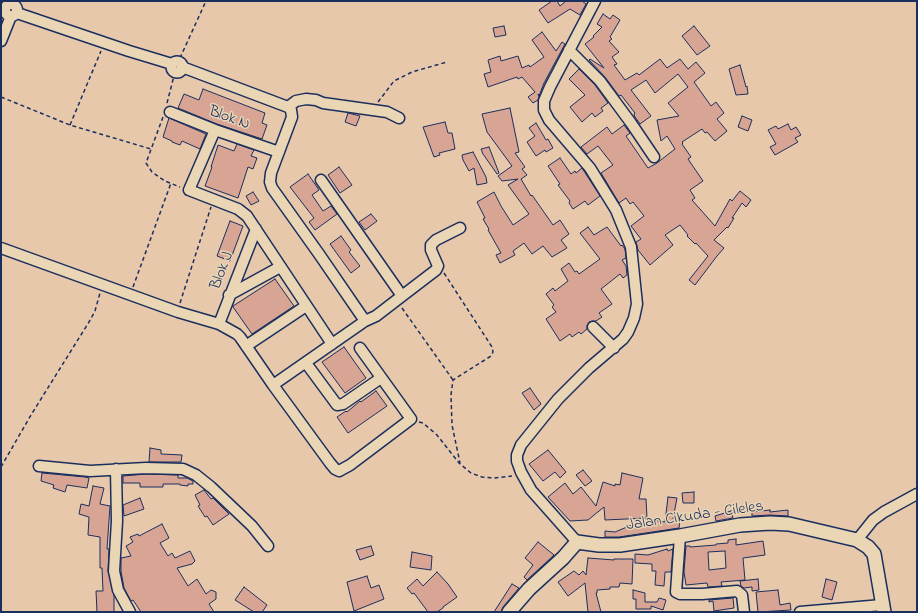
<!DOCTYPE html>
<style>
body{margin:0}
#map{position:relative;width:918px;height:613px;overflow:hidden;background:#e7c8ab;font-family:"Indie Flower",sans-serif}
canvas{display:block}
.frame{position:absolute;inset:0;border:2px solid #1b2f5e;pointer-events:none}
</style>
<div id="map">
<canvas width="918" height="613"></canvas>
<div class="frame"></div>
</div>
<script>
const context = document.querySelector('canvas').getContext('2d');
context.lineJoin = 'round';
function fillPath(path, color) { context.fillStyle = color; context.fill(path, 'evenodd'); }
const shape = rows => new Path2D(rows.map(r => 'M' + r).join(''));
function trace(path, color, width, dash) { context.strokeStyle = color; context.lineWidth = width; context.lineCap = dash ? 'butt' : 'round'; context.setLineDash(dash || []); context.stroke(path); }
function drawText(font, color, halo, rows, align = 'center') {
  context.font = font + ' "Indie Flower",sans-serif'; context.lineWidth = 3; context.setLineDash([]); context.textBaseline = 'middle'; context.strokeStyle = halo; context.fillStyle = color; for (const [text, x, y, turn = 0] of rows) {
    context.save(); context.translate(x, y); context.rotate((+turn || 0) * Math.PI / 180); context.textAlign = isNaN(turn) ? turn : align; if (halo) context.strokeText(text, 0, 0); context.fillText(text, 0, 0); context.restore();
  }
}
const building = shape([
 [552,1,557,1,560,6,566,1,582,1,586,4,580,15,570,9,548,23,539,10,552,1],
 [603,14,610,19,613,15,620,20,610,37,612,39,609,41,619,52,612,57,617,64,614,65,625,80,637,73,639,75,660,59,667,68,680,59,688,69,696,62,705,73,694,82,711,106,716,102,724,113,717,119,727,131,715,141,707,132,705,133,702,129,682,142,683,143,682,144,691,157,688,159,703,181,690,190,695,198,692,200,715,226,730,199,732,201,740,191,751,200,746,207,742,203,732,218,734,218,728,228,727,227,714,240,724,248,717,256,695,285,689,280,708,256,696,243,695,244,687,236,688,235,680,225,665,235,673,245,650,265,638,250,636,242,641,239,631,226,644,216,633,202,630,204,626,198,619,203,601,173,613,165,598,146,587,154,581,147,607,127,612,134,624,125,630,133,626,136,648,168,657,163,675,149,667,136,661,141,657,120,679,116,668,103,688,87,678,74,655,93,646,80,631,90,651,116,640,124,635,117,634,114,635,113,621,95,619,96,605,77,589,60,590,59,604,68,585,44,594,37,593,36,602,27,597,24,603,14],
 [504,26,506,35,495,37,493,28,504,26],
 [694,26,710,46,697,55,682,36,694,26],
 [542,32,556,51,562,42,565,44,544,83,539,96,538,94,539,96,538,100,533,103,528,97,535,92,522,77,518,79,517,77,488,87,484,74,491,72,488,60,500,56,501,61,518,56,522,68,529,65,530,67,544,57,532,40,542,32],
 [740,65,746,87,747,86,748,94,736,95,729,69,740,65],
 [579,69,595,85,608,103,601,108,603,111,595,117,592,113,582,122,570,107,585,95,569,79,579,69],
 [203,89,265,113,262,123,267,125,262,139,217,124,178,108,184,94,199,100,203,89],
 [510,108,519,152,515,153,525,167,522,169,527,175,521,179,531,196,532,195,553,225,560,220,569,234,561,240,567,248,552,257,543,246,532,254,524,243,513,251,515,255,500,263,496,255,501,253,488,230,489,229,483,219,485,218,477,202,494,192,501,206,513,225,529,214,508,185,518,179,502,181,498,176,512,166,487,132,482,114,510,108],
 [348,113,360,116,356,126,345,122,348,113],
 [742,116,752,120,748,131,738,127,742,116],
 [169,118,206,134,200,149,182,141,180,145,172,142,172,141,163,137,169,118],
 [445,122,448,133,452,133,455,149,439,153,440,155,434,157,423,127,445,122],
 [536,123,546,140,548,139,553,148,546,152,545,150,536,156,527,142,535,136,529,128,536,123],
 [788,124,791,130,796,127,801,135,795,138,798,142,775,155,770,147,776,144,768,130,776,126,778,129,788,124],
 [237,144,254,150,251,156,257,158,253,169,248,167,238,198,205,186,212,167,211,167,218,145,234,151,237,144],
 [489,147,499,173,497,174,483,154,481,149,489,147],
 [473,152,486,177,487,183,477,185,474,168,469,171,463,160,462,155,473,152],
 [560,158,571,174,575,171,576,173,582,168,600,196,588,205,585,201,573,209,569,203,570,201,558,185,560,184,548,166,560,158],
 [339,167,352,185,340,193,328,175,339,167],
 [308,174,319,190,312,195,323,211,331,206,337,214,315,230,309,222,314,218,290,187,308,174],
 [253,192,259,201,251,205,246,196,253,192],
 [371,214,377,221,365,230,359,222,371,214],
 [230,221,243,226,230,261,217,256,230,221],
 [588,227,594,235,607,227,621,246,622,245,625,249,626,258,622,260,626,266,627,275,623,278,620,274,601,289,612,304,599,313,602,317,596,321,592,321,589,322,587,326,587,329,581,334,579,332,572,337,570,334,560,341,546,319,556,312,552,307,554,305,546,294,553,288,555,291,568,281,561,269,569,263,575,272,577,271,579,274,600,259,580,233,588,227],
 [341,236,351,250,349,252,360,266,351,273,330,244,341,236],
 [275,279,294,306,252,334,233,307,233,306,275,279],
 [344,347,366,378,345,393,322,362,344,347],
 [530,388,541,404,534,410,522,393,530,388],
 [376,391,387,406,348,433,337,417,346,411,347,412,360,401,361,402,376,391],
 [150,448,161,450,161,454,182,455,181,462,149,462,150,448],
 [548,450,566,472,560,478,555,472,543,481,529,464,548,450],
 [583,470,592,481,585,486,576,475,583,470],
 [42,473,85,477,89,478,87,488,67,485,65,492,53,488,54,485,41,481,42,473],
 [622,473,643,478,639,499,646,499,647,518,605,520,604,507,588,520,570,521,548,497,565,483,573,494,581,487,596,506,603,482,615,486,615,484,620,485,622,473],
 [146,474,178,475,178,478,187,478,193,481,193,484,188,484,188,486,180,485,180,484,163,484,163,487,140,487,140,483,123,483,123,476,146,474],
 [93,486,104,488,100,504,110,506,107,549,109,549,108,571,114,595,114,612,97,612,96,591,103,591,102,568,100,568,100,537,88,535,89,517,79,514,81,504,89,506,93,486],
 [204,490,211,499,213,498,229,514,213,525,207,516,205,517,198,506,200,505,195,495,204,490],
 [694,492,694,503,683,503,682,493,694,492],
 [668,497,677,498,673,519,680,519,679,528,619,537,605,537,605,531,615,532,646,519,665,522,668,497],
 [140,498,144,509,124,516,123,505,140,498],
 [770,510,770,512,788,510,788,516,770,515,752,516,752,512,770,510],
 [731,511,733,518,716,521,715,516,731,511],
 [162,524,169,538,160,543,168,556,172,553,175,558,190,551,195,561,192,564,177,568,188,586,197,579,206,594,211,590,216,592,216,599,209,604,214,612,141,612,133,600,131,601,124,588,121,571,121,558,131,556,126,546,133,542,130,537,138,534,139,536,162,524],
 [736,539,736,545,763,541,765,555,743,558,745,580,721,582,722,586,708,587,707,583,686,585,684,572,686,546,690,546,690,547,716,545,716,544,728,543,728,540,736,539],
 [725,551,726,568,709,570,708,552,725,551],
 [538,542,554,555,527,580,524,577,533,565,525,558,538,542],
 [371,546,374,555,360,560,356,550,371,546],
 [667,549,668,551,673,549,671,572,665,572,664,586,655,585,656,571,652,571,652,564,635,563,635,554,648,555,667,549],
 [412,552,432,556,431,570,410,567,412,552],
 [588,558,614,560,614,559,633,559,632,584,620,583,619,587,610,587,610,589,597,590,597,593,596,593,601,612,588,612,585,583,568,596,558,582,574,571,579,575,583,571,586,575,588,558],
 [437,572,448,584,457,597,443,607,443,608,437,612,428,612,414,593,412,594,407,588,417,579,423,586,437,572],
 [367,576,371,588,379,585,384,599,354,611,347,582,367,576],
 [758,579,759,590,752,591,752,587,744,588,741,586,740,581,758,579],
 [826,579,837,582,832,600,822,597,826,579],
 [512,584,519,588,503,607,501,612,494,612,512,584],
 [244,587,267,605,262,612,254,612,235,600,244,587],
 [633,590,645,593,645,602,657,602,659,598,666,600,663,610,651,606,651,609,636,609,636,599,633,599,633,590],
 [778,590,780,605,790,603,791,610,758,612,756,592,778,590],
 [733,598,734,608,714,611,713,601,709,602,709,600,733,598]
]);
const path = shape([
 [180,58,206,1],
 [1,97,70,125,151,149],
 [378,102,394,81,412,72,447,62],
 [167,103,175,72],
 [163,117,146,163,152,172,165,181,180,187],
 [70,125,101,51],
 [444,273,492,347,493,352,491,356,453,380,451,395,452,425,460,463],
 [133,287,171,183],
 [180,303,211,207],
 [402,308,453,380],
 [419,422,423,423,437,435,459,463,471,473,482,477,494,478,512,476],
 [1,467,31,415,89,322,95,311,100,293]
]);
const minor = shape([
 '5 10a6 6 0 1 1 12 0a6 6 0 1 1-12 0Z',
 [17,13,129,51,172,64],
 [1,41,11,16],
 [569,50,600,81,631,123,654,157],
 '171.5 67a5.5 5.5 0 1 1 11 0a5.5 5.5 0 1 1-11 0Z',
 [182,67,288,107,291,110,292,117,271,173,270,182,272,188,319,254,365,321,273,385],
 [288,107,296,101,306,99,316,100,323,103,387,112,399,118],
 [170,112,215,130,279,152],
 [215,130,189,190,238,209,247,216,332,344],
 [321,180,402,296,376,316,365,321],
 [1,248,178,312,219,324,237,334,240,337,273,385,330,463,335,469,339,471,350,465,411,419,360,348],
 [229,295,280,267],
 [402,296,436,270,438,266,431,250,431,245,436,240,460,228],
 [219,324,256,229],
 [593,327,614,348],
 [246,346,306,306],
 [306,363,337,405,343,404,381,378],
 [39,466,90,471,146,468,183,469,196,475,211,487,252,526,268,546],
 [116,469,117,521,114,571,118,590,130,612],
 [680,536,676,592,680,594,702,594,737,591,742,595,744,612],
 [857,540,873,520,884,512,917,494],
 [577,542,531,490,521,472,517,461,517,455,521,445,558,399,589,368,623,339,628,332,634,318,637,304,631,247,616,210,590,168,549,120,544,110,544,101,550,87,595,1],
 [800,612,882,605]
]);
const tertiary = shape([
 [509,612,529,589,563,558,577,542,599,545,620,545,680,536,740,525,770,523,789,524,857,540,868,547,874,554,884,612]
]);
const streetNames = [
 ["Blok N",229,119,20],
 ["Blok J",223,271,-69],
 ["Jalan Cikuda - Cileles",695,517,-8]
];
fillPath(building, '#d8a594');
trace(building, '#1b2f5e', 1);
trace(minor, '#1b2f5e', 13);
trace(tertiary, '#1b2f5e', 16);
trace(path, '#1b2f5e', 1.5, [4, 3]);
trace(minor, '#ead5b4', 10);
trace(tertiary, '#ead5b4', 13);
drawText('16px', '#1b2f5e', '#ead5b4', streetNames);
</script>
